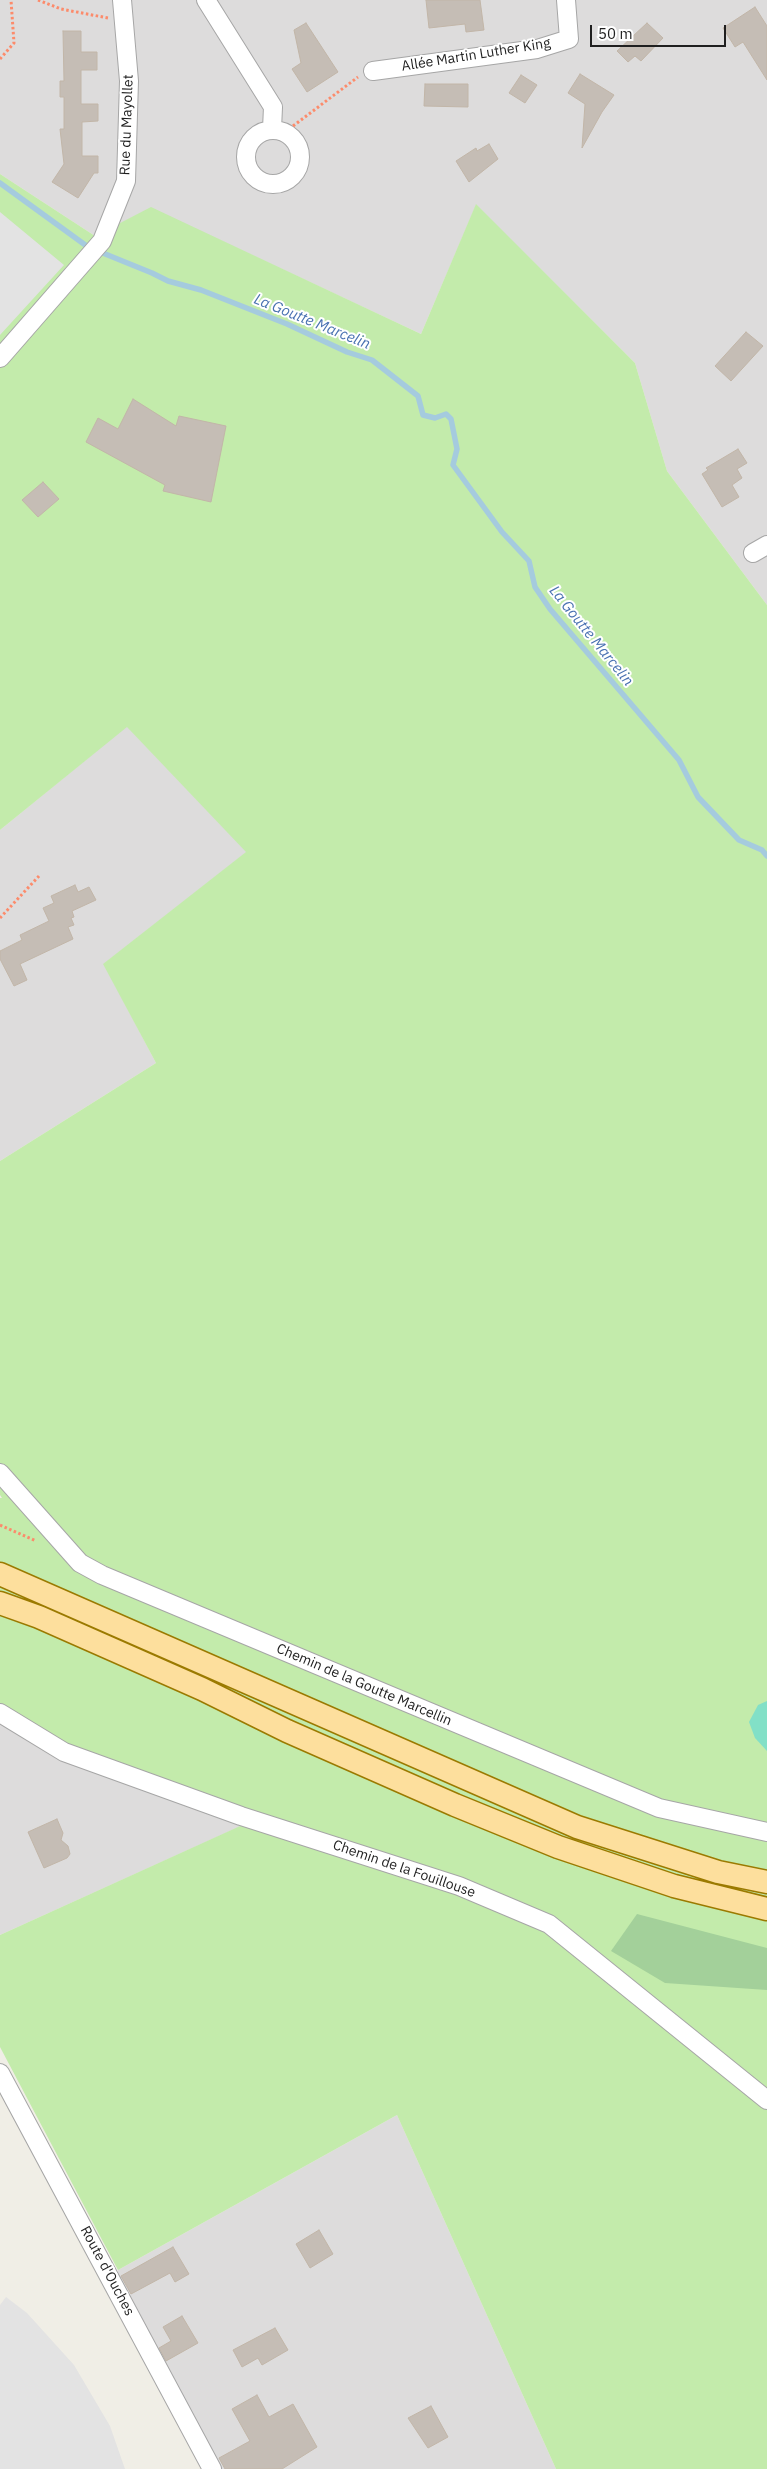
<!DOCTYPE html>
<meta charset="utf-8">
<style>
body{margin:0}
#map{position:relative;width:767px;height:2469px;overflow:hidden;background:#f0eee6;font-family:"IBM Plex Sans",sans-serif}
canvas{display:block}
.scale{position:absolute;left:590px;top:25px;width:136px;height:22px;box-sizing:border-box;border:2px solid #1f1f1f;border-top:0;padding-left:6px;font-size:15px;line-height:18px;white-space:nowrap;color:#1f1f1f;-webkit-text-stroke:4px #fff;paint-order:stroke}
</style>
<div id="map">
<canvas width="767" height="2469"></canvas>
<div class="scale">50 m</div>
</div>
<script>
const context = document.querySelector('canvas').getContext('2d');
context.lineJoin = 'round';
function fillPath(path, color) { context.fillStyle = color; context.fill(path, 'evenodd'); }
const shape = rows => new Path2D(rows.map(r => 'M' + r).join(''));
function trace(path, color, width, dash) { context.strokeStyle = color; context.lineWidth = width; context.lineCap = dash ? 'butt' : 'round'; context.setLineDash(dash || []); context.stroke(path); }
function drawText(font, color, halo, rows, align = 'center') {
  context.font = font + ' "IBM Plex Sans",sans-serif'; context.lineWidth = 4; context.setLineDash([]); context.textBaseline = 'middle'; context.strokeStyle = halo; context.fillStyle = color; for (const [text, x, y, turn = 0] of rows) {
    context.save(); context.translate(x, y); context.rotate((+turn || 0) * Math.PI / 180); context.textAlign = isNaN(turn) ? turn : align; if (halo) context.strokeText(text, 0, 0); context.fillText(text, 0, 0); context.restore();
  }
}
const residential = shape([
 [0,0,767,0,767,605,667,471,635,363,476,205,421,334,151,208,95,236,0,174],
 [127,726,247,852,104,964,156,1063,0,1161,0,830],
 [0,1705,261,1817,0,1935],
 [397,2115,556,2469,207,2469,114,2300,118,2270]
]);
const grass = shape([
 [0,174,95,236,151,207,421,334,476,204,635,363,667,471,767,605,767,2469,556,2469,397,2115,118,2270,0,2047,0,1935,260,1817,69,1747,0,1705,0,1498,2,1498,0,1495,0,1161,156,1063,103,964,246,852,127,727,0,830]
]);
const forest = shape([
 [637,1914,767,1948,767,1990,665,1983,611,1951]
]);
const pitch = shape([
 [767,1701,767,1751,755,1738,749,1722,758,1705]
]);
const parking = shape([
 [0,212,64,265,0,335],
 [6,2297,27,2313,74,2365,110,2426,125,2469,0,2469,0,2305]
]);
const stream = shape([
 [0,183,88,247,152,273,168,281,201,290,287,324,347,352,372,360,418,396,423,415,435,418,446,414,451,419,457,449,453,465,502,532,529,561,535,587,550,609,679,760,698,797,739,840,762,850,767,856]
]);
const building = shape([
 [426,0,480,0,484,30,466,32,465,24,429,28,426,0],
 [755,7,767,26,767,80,743,42,735,47,723,28,755,7],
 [306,23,338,72,307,92,292,69,301,63,294,30,306,23],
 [647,23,663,38,641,61,635,56,628,62,617,51,647,23],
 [63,31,81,31,81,52,97,52,97,70,81,70,81,104,98,104,98,121,82,122,82,156,98,156,98,173,94,173,78,198,52,182,64,164,60,129,64,129,64,97,60,97,60,81,64,81,63,31],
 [580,74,614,95,602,112,582,148,585,104,568,93,580,74],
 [521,75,537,85,525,103,509,93,521,75],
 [425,84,468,84,468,107,424,106,425,84],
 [489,144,498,159,469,182,456,161,476,148,477,151,489,144],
 [746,332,763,346,731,381,715,366,746,332],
 [133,399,176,426,179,416,226,426,211,502,163,491,165,485,86,442,98,418,118,429,133,399],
 [738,449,747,463,737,469,742,478,732,485,739,497,722,507,702,474,708,470,706,468,738,449],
 [43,482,59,499,38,517,22,500,43,482],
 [75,885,78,892,89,887,96,900,72,911,74,917,71,918,74,925,68,927,73,939,20,964,27,980,14,986,0,959,0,951,22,940,20,935,49,921,43,908,54,903,51,896,75,885],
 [57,1819,63,1833,61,1840,68,1846,70,1854,67,1858,44,1868,28,1832,57,1819],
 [319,2230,333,2254,310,2268,296,2244,319,2230],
 [173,2247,189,2274,175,2282,170,2273,131,2294,121,2276,173,2247],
 [182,2316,198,2343,166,2361,159,2348,171,2341,163,2327,182,2316],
 [275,2328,288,2350,262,2365,258,2358,242,2367,233,2350,275,2328],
 [257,2395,269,2417,293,2404,317,2447,282,2469,225,2469,219,2458,250,2441,232,2409,257,2395],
 [431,2406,448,2437,428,2448,408,2418,431,2406]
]);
const path = shape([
 [38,0,61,9,108,18],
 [0,59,14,43,11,0],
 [289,129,358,77],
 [0,918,39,876],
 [0,1525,36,1541]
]);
const minor = shape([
 [206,0,273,107,272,129],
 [373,71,537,49,569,39,566,0],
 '246 157a27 27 0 1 1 54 0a27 27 0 1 1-54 0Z',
 [0,358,102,241,126,181,129,81,122,0],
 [753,553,767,545],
 [0,1473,80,1563,102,1575,659,1808,767,1832],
 [0,1713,64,1752,241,1816,459,1886,549,1924,767,2100],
 [0,2073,212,2469]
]);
const major = shape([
 [0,1574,577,1827,718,1872,767,1882],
 [0,1603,39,1617,202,1689,287,1731,455,1805,558,1847,674,1886,767,1909]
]);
const streetNames = [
 ["Allée Martin Luther King",476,55,-9],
 ["Rue du Mayollet",127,125,-88],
 ["Chemin de la Goutte Marcellin",364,1685,23],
 ["Chemin de la Fouillouse",404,1869,19],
 ["Route d'Ouches",107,2271,62]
];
const waterNames = [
 ["La Goutte Marcelin",312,322,22],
 ["La Goutte Marcelin",591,636,51]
];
fillPath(residential, '#dddcdc');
fillPath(grass, '#c3ebab');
fillPath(forest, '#a3d09a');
fillPath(pitch, '#82e0c7');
fillPath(parking, '#e3e3e3');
trace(stream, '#a5cbde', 5.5);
fillPath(building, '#c5bdb5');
trace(building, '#c2b6a8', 1);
trace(minor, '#a6a6a6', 20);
trace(major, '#9b7a00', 25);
trace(path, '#fc8b6b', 3, [2.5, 2.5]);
trace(minor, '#fff', 18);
trace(major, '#fddf9d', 22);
drawText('14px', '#1f1f1f', '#fff', streetNames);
drawText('italic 15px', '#4971b1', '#fff', waterNames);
</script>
